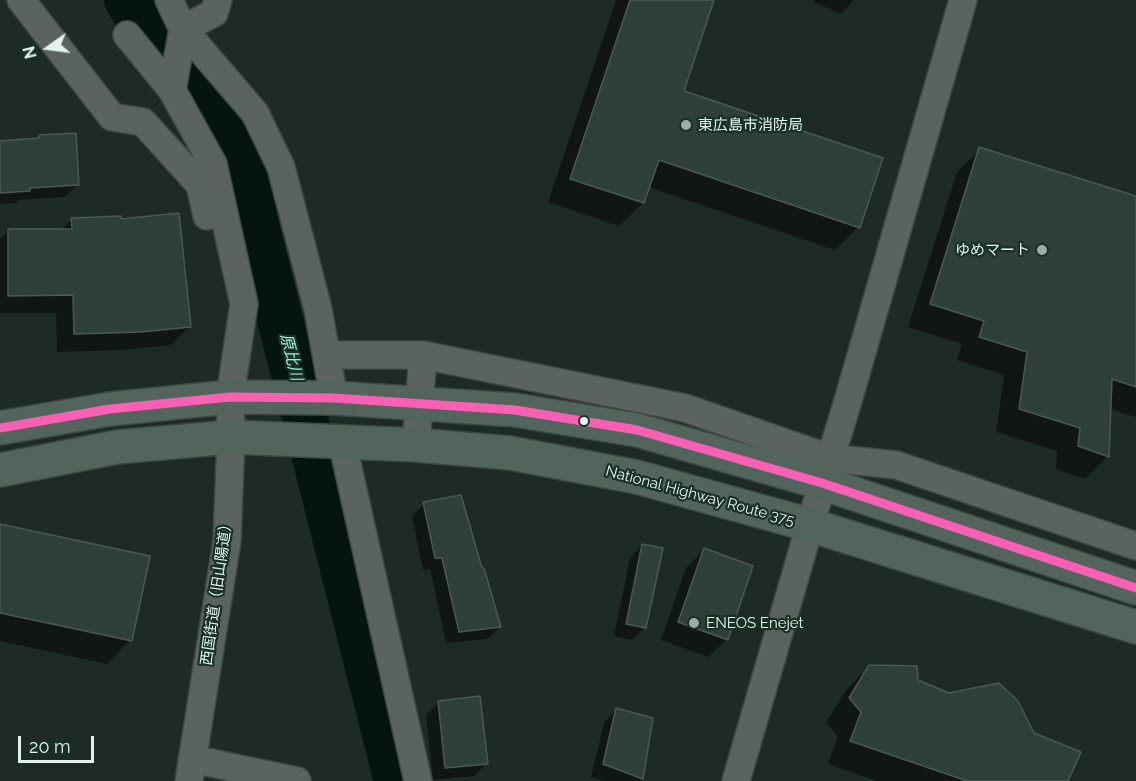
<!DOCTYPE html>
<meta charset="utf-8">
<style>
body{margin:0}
#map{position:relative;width:1136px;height:781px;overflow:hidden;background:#1e2a25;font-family:Raleway,sans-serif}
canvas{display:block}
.north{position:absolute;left:18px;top:18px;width:60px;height:60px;-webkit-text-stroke:4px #183026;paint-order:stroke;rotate:256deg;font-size:16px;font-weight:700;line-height:24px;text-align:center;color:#e4f2ec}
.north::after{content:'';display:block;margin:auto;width:21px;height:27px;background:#e4f2ec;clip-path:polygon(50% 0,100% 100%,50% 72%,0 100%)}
.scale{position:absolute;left:18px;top:736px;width:76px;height:27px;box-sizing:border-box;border:3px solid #e4f2ec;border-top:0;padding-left:8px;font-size:18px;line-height:21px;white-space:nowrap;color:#e4f2ec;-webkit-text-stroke:4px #183026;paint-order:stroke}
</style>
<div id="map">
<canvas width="1136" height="781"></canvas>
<div class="north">N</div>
<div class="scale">20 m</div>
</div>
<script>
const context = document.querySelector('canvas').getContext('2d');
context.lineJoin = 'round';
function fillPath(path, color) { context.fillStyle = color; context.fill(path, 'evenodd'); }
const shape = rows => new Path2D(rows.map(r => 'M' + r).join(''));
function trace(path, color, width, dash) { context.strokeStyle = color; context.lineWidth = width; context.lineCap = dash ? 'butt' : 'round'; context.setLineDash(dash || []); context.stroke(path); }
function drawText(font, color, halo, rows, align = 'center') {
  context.font = font + ' Raleway,"Noto Sans JP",sans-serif'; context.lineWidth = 4.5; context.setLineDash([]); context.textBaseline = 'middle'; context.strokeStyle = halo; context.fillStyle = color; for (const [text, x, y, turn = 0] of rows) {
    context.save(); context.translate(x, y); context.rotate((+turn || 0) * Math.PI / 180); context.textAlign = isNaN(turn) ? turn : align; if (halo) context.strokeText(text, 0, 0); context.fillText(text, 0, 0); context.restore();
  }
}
const shadow = shape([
 [616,0,712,0,682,92,858,227,835,250,648,187,643,203,619,226,548,202],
 [814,0,854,0,841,14,814,2],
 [39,137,78,185,65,197,19,200,16,203,0,204,0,143,36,140],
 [980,149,1136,198,1136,417,1110,409,1108,456,1085,479,1056,469,1057,451,996,432,1004,375,957,360,962,344,908,327,957,172],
 [72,219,189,327,171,345,122,350,57,352,56,313,0,313,0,239,8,231,60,231],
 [424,504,500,627,487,639,446,643,430,569,423,570,412,516],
 [0,526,130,640,107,664,0,641],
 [642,545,645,627,632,640,614,636,630,558],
 [704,550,727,639,708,657,661,640,686,568],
 [870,666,916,681,1033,734,1066,781,877,781,828,764,838,736,826,723,846,690],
 [438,703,486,764,474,776,433,780,426,715],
 [616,710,642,778,639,781,603,781,591,777,604,723]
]);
const river = shape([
 [127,0,134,11,149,31,198,84,244,167,257,229,299,394,397,781]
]);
const building = shape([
 [630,0,714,0,684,91,883,158,860,228,659,160,644,203,570,179,630,0],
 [76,133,79,185,30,188,30,191,0,193,0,141,39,138,39,135,76,133],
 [979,147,1136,196,1136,387,1112,379,1109,457,1078,446,1080,428,1019,409,1027,352,979,337,984,321,930,304,979,147],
 [179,213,191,327,141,332,74,334,73,295,8,296,8,229,72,229,71,218,121,216,121,219,179,213],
 [461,495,482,568,484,568,501,627,459,632,442,558,435,558,423,502,461,495],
 [0,524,150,556,132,641,0,613,0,524],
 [642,544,663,548,646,628,626,624,642,544],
 [704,548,753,566,728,640,678,622,704,548],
 [869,665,917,666,918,680,949,693,999,683,1018,701,1034,733,1081,752,1068,781,967,781,850,741,861,712,849,698,869,665],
 [480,696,488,764,445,768,438,701,480,696],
 [616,708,653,718,643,779,603,764,616,708]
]);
const minor = shape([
 [21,0,112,117,143,122,200,185,207,216],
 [169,0,183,29,255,113,281,167,318,309,334,398],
 [127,35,172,90,213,164,244,304,230,397,231,437,227,541,189,781],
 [172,90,183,29,214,13,218,0],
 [328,355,423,355,685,408,829,458,896,465,1136,546],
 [342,441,418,781],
 [416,445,423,355],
 [192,759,297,781],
 [736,781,810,525,848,401,963,0]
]);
const highway = shape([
 [0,428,110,409,230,397,334,398,515,410,637,430,822,483,1136,588],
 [0,470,117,447,231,437,416,445,510,453,637,477,810,525,1136,627]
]);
const bus1 = shape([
 [0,428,110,409,230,397,334,398,515,410,637,430,822,483,1136,588]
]);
const markers = [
 [686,125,6,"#9faca6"],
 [1042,250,6,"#9faca6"],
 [584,421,5,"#e4f2ec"],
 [694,623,6,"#9faca6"]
];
const poiNames = [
 ["東広島市消防局",698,125],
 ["ゆめマート",1030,250,"right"],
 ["ENEOS Enejet",706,623]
];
const streetNames = [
 ["National Highway Route 375",700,496,15],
 ["西国街道（旧山陽道）",217,591,-82]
];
const waterNames = [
 ["原比川",291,357,76]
];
fillPath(shadow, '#0007');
trace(river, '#05150e', 46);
fillPath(building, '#2e4039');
trace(building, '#4d5753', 1.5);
trace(minor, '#3c4742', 30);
trace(highway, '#3c4742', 36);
trace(minor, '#5a635f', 27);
trace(highway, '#52645c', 33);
trace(bus1, '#f860b3', 9);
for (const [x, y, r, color] of markers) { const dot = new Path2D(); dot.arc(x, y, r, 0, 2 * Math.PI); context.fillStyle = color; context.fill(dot); trace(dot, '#183026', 2); }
drawText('15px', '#e4f2ec', '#183026', poiNames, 'left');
drawText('15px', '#e4f2ec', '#183026', streetNames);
drawText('italic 16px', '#95f4ce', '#183026', waterNames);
</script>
